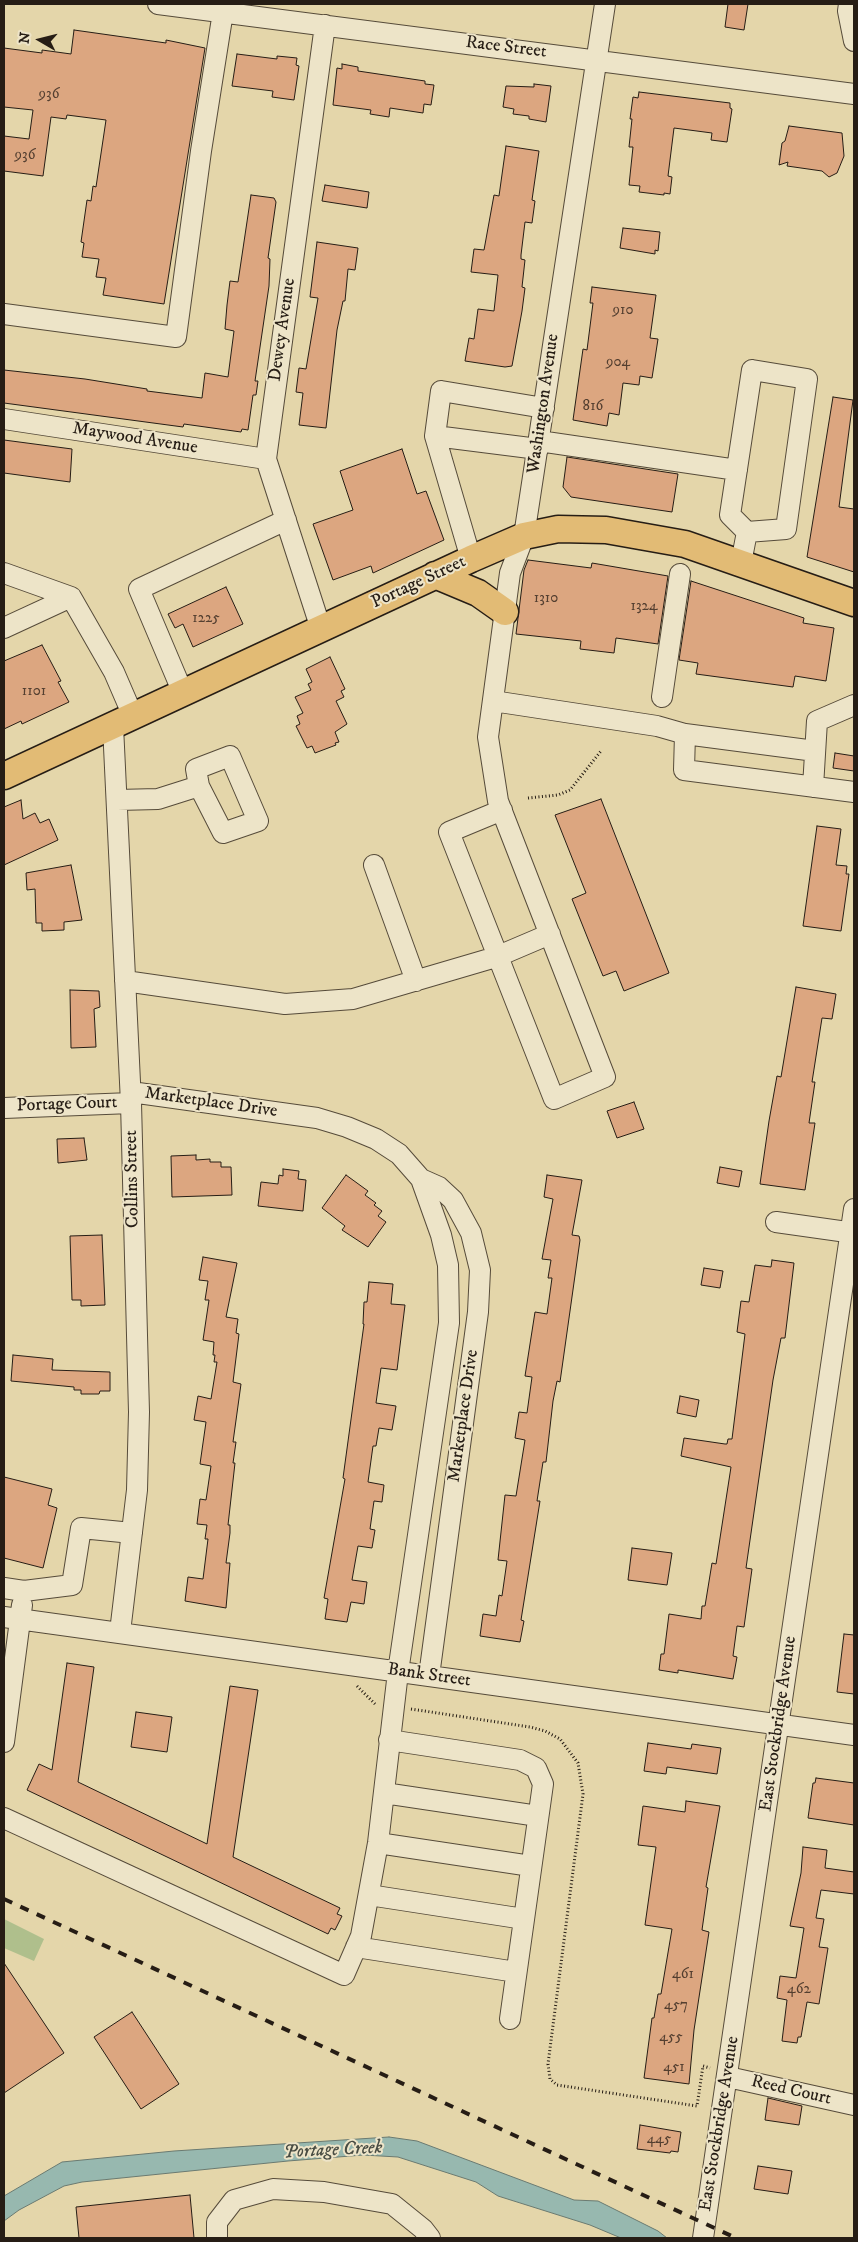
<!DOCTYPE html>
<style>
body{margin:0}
#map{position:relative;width:858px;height:2242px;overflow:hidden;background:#e4d6aa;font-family:"IM FELL DW Pica",serif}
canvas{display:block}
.frame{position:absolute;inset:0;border:5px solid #261d15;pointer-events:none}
.north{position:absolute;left:15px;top:15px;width:50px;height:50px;-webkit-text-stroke:4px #ede4c8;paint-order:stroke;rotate:278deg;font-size:14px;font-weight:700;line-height:20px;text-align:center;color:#261d15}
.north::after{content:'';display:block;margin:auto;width:18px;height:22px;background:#261d15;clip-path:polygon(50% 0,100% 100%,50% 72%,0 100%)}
</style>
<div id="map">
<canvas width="858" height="2242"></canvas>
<div class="frame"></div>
<div class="north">N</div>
</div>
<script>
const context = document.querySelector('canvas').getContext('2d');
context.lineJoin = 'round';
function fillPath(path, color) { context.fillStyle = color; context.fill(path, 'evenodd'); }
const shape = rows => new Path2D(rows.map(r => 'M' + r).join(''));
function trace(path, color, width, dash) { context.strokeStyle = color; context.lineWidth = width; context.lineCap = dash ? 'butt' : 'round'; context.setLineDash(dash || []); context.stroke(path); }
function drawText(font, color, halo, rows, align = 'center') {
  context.font = font + ' "IM FELL DW Pica",serif'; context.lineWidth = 4; context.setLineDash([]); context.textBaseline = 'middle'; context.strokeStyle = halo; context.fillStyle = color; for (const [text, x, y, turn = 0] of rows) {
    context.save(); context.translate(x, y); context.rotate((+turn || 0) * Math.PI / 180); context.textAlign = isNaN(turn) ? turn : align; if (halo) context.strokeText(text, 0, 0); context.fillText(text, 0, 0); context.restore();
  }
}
const green = shape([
 [4,1919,44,1939,34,1961,4,1948]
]);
const water = shape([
 [389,2137,417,2141,574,2200,598,2201,658,2231,667,2238,621,2238,590,2225,498,2196,476,2182,398,2157,363,2155,288,2161,82,2182,64,2186,19,2210,4,2221,4,2196,62,2162,174,2151,389,2137]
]);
const building = shape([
 [728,4,748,4,744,30,725,27,728,4],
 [74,30,166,43,166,40,205,48,164,304,103,295,106,278,96,277,99,259,82,257,84,243,81,242,87,200,91,201,93,186,96,187,106,120,67,115,66,119,51,117,43,176,4,171,4,136,29,139,33,110,4,107,4,48,42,53,42,50,71,54,74,30],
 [237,54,277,59,277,56,297,58,296,65,299,66,294,100,272,97,273,91,232,86,237,54],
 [342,64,358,67,358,71,425,81,425,84,434,85,431,105,424,104,423,113,390,108,389,117,370,114,371,110,333,105,337,68,342,69,342,64],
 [534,84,551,86,546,122,529,119,529,116,513,114,514,109,503,107,506,86,534,87,534,84],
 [639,92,730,103,730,108,732,109,727,142,711,140,712,133,674,128,668,176,672,177,670,194,664,193,664,195,639,192,640,186,629,185,633,147,629,147,632,119,630,119,633,97,638,98,639,92],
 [789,126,842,133,844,156,837,173,829,177,822,171,787,166,788,162,779,165,782,143,785,141,789,126],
 [506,146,539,151,532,200,535,201,532,223,525,222,521,255,521,259,525,260,522,287,525,288,522,311,512,366,505,367,465,361,469,338,474,339,478,309,494,311,498,275,471,272,474,249,484,250,494,195,499,196,506,146],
 [325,185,369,192,367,208,322,201,325,185],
 [251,195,274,198,276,202,268,258,270,259,269,286,255,381,258,381,256,395,253,395,248,430,242,429,241,432,184,424,183,427,4,403,4,370,85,379,147,389,147,391,202,398,205,373,228,377,234,331,225,329,227,305,230,281,238,282,251,195],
 [623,228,660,232,658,251,655,250,655,254,620,248,623,228],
 [317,242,358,248,355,270,348,269,345,301,343,301,337,330,326,428,299,425,303,393,296,392,299,368,306,369,318,298,310,297,317,242],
 [592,287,656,295,650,338,658,339,652,378,640,376,639,385,623,383,619,415,609,413,607,426,573,420,583,349,587,350,593,303,590,303,592,287],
 [833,397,853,400,839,507,854,509,854,572,807,557,833,397],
 [4,440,72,449,70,482,4,473,4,440],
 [402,449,417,494,426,491,444,540,373,573,371,566,333,580,313,524,353,510,340,471,402,449],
 [567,457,678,474,672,512,571,497,563,487,567,457],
 [528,560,591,568,592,563,668,576,658,644,616,638,614,653,580,649,581,641,516,634,524,570,528,560],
 [691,581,804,618,803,623,834,628,826,681,795,676,793,687,696,674,698,663,679,660,691,581],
 [226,587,243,624,193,647,183,624,175,628,168,614,226,587],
 [42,645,61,681,58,682,69,702,22,724,21,721,4,729,4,661,42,645],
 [330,657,345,689,341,691,344,697,336,701,347,724,335,732,339,742,335,743,336,745,315,753,312,746,307,748,296,726,300,724,297,716,303,713,295,697,311,690,308,684,312,682,306,669,330,657],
 [835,753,854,756,854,771,833,768,835,753],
 [601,799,669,973,624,991,616,971,603,976,588,939,572,899,586,893,555,815,601,799],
 [21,800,23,819,35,813,40,823,49,819,58,840,4,865,4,807,21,800],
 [817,826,841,829,836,865,847,866,846,874,849,874,841,931,803,926,817,826],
 [71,865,82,920,64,922,64,930,42,931,42,923,36,923,35,889,27,890,26,873,71,865],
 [796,987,836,994,832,1019,822,1018,812,1082,815,1082,809,1123,815,1123,805,1190,760,1184,769,1121,777,1076,781,1077,796,987],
 [70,990,99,991,100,1007,94,1009,96,1047,71,1048,70,990],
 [634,1102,644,1129,617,1138,607,1111,634,1102],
 [84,1138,87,1160,58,1163,57,1139,84,1138],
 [196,1155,196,1160,210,1159,210,1162,221,1162,221,1167,231,1167,232,1195,172,1197,171,1156,196,1155],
 [720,1167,742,1171,739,1187,717,1183,720,1167],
 [283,1169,299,1171,298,1179,306,1180,303,1211,258,1206,261,1182,278,1184,279,1175,283,1176,283,1169],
 [346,1175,368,1191,365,1195,376,1203,374,1205,382,1211,378,1216,386,1222,368,1247,342,1230,345,1226,322,1208,346,1175],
 [547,1175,582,1180,572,1235,579,1236,580,1240,560,1382,557,1381,553,1401,546,1462,543,1462,537,1501,540,1501,521,1620,524,1621,520,1642,480,1636,483,1614,496,1616,499,1595,502,1596,507,1561,498,1560,505,1495,516,1496,525,1440,515,1438,519,1412,527,1413,532,1377,525,1376,535,1312,547,1314,552,1278,548,1278,551,1260,542,1259,553,1199,544,1197,547,1175],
 [102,1235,105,1305,81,1306,81,1300,72,1300,70,1236,102,1235],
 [203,1257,237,1263,226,1317,238,1319,236,1333,239,1334,233,1382,241,1384,233,1442,236,1442,233,1463,235,1463,228,1525,230,1525,230,1533,226,1563,230,1563,226,1608,185,1601,188,1577,203,1579,208,1539,205,1539,207,1525,197,1524,200,1499,206,1500,211,1466,200,1464,206,1422,194,1420,198,1396,211,1399,217,1362,214,1362,215,1355,213,1355,214,1342,203,1340,209,1300,205,1300,208,1281,199,1280,203,1257],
 [772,1260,794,1263,785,1338,781,1338,773,1380,746,1568,752,1569,744,1627,737,1626,733,1656,737,1657,733,1679,678,1670,678,1673,659,1670,661,1654,664,1654,669,1614,701,1619,702,1606,705,1606,712,1563,716,1564,731,1467,681,1456,684,1438,725,1444,727,1444,728,1439,732,1439,745,1334,737,1332,741,1301,749,1302,755,1265,771,1267,772,1260],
 [704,1268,723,1271,720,1288,701,1285,704,1268],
 [369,1282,393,1284,391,1304,405,1305,397,1370,381,1368,376,1403,396,1406,392,1430,379,1428,376,1446,373,1446,368,1482,384,1485,382,1502,374,1501,370,1529,375,1530,372,1548,358,1546,352,1580,367,1582,364,1604,351,1602,347,1622,325,1619,328,1599,324,1598,345,1479,343,1478,364,1324,363,1324,364,1302,367,1302,369,1282],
 [13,1355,53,1359,52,1370,110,1372,110,1391,100,1391,99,1394,81,1394,81,1390,74,1390,74,1387,11,1381,13,1355],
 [680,1396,699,1400,696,1417,677,1413,680,1396],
 [4,1477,52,1489,48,1505,57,1508,43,1568,4,1558,4,1477],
 [632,1548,672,1553,667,1585,628,1580,632,1548],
 [844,1634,854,1635,854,1694,837,1692,844,1634],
 [67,1663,94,1667,78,1782,207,1844,230,1686,258,1690,233,1857,340,1908,337,1914,342,1916,335,1930,331,1928,328,1934,27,1790,39,1764,52,1770,67,1663],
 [136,1712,172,1717,167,1752,131,1747,136,1712],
 [648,1743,691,1749,692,1744,721,1748,717,1774,667,1767,666,1774,644,1771,648,1743],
 [816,1778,854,1783,854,1825,808,1818,813,1783,815,1783,816,1778],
 [686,1801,720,1806,706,1887,708,1888,702,1930,709,1932,694,2030,689,2084,644,2078,652,2018,654,2018,658,1994,661,1994,672,1929,645,1925,656,1847,638,1845,643,1806,685,1812,686,1801],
 [803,1847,827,1850,825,1868,854,1872,854,1894,821,1890,816,1918,824,1919,819,1947,828,1948,819,2004,807,2002,801,2037,798,2037,797,2043,782,2041,787,2000,777,1998,780,1976,796,1978,804,1928,790,1926,801,1873,803,1847],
 [4,1963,64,2053,4,2093,4,1963],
 [132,2012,179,2084,141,2109,94,2037,132,2012],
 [768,2098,802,2106,799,2125,765,2120,768,2098],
 [640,2125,681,2132,678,2152,671,2151,670,2153,637,2149,640,2125],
 [758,2166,792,2171,788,2194,754,2189,758,2166],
 [190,2195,194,2238,79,2238,76,2207,190,2195]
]);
const path = shape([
 [528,798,558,795,570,790,601,751],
 [357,1686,375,1704],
 [411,1709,530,1727,545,1731,560,1739,578,1763,583,1794,548,2064,550,2079,557,2085,697,2106,703,2066,710,2068]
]);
const minor = shape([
 [158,4,854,94],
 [849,4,848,11,854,41],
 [4,314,176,337,201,151,223,12],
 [4,419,266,459],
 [435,436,441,391,544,408],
 [539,441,737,470],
 [471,559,435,436,538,449],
 [741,563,747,532,730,515,752,370,807,379,786,529,747,532],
 [4,573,71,597,114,672,133,716],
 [4,628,71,597],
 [321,629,266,459,325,25],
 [183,693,139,589,286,520],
 [662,697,680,574],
 [493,701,657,726,685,734,684,770,854,792],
 [113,726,131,1103,139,1412,137,1490,120,1632],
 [685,734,815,751],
 [813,787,817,721,854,705],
 [117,800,158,799,199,786,223,833,258,821,230,756,196,769,199,786],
 [502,810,449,832,554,1099,605,1077,498,801,488,737,510,573,524,536,605,4],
 [374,865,416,981],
 [125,981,285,1004,353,999,496,957,550,934],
 [4,1108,131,1103],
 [421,1179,439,1187,453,1200,471,1233,480,1270,478,1312,429,1676],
 [776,1222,854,1233],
 [4,1588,24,1591,72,1585,81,1528,132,1533],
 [4,1617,854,1735],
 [389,1740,520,1760,536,1768,543,1784,510,2019],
 [4,1742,22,1605],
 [384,1793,538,1816],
 [4,1818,344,1975,361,1936,378,1843,398,1672,449,1323,448,1265,441,1235,421,1179,399,1154,376,1139,347,1127,317,1118,131,1092],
 [378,1843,531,1866],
 [369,1895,524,1919],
 [356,1947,516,1972],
 [728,2077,854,2105],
 [217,2238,217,2222,234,2200,273,2189,324,2192,392,2204,423,2229,430,2238],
 [703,2238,854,1209]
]);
const major = shape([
 [435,575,478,593,505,612],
 [4,776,471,559,524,536,558,529,606,530,685,544,854,603]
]);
const rail = shape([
 [4,1899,736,2238]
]);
const numberNames = [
 ["936",49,95],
 ["936",25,156],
 ["910",623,311],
 ["904",618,363],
 ["816",593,407],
 ["1310",546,599],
 ["1324",644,607],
 ["1225",206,619],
 ["1101",34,692],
 ["461",683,1975],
 ["462",799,1990],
 ["457",676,2006],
 ["455",671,2038],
 ["451",674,2068],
 ["445",659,2140]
];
const streetNames = [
 ["Race Street",506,48,7],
 ["Dewey Avenue",283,330,-82],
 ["Washington Avenue",544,404,-82],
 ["Maywood Avenue",135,439,9],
 ["Portage Street",419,583,-25],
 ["Marketplace Drive",211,1103,8],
 ["Portage Court",67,1105,-2],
 ["Collins Street",133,1179,-91],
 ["Marketplace Drive",464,1416,-82],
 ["Bank Street",429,1676,8],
 ["East Stockbridge Avenue",779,1724,-82],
 ["Reed Court",791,2091,13],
 ["East Stockbridge Avenue",720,2124,-81]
];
const waterNames = [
 ["Portage Creek",333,2151,-3]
];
fillPath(green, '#afbf8c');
fillPath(water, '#97b8af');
trace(water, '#6a7a71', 1);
fillPath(building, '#dca680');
trace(building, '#261d15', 1);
trace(minor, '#564b3a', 22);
trace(major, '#261d15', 29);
trace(path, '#261d15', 3, [1, 2.5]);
trace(minor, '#ede4c8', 20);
trace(major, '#e2bb75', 26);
trace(rail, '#261d15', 4, [9, 9]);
drawText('15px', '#543f30', null, numberNames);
drawText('18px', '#261d15', '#ede4c8', streetNames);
drawText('italic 19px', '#484c43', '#ede4c8', waterNames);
</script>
